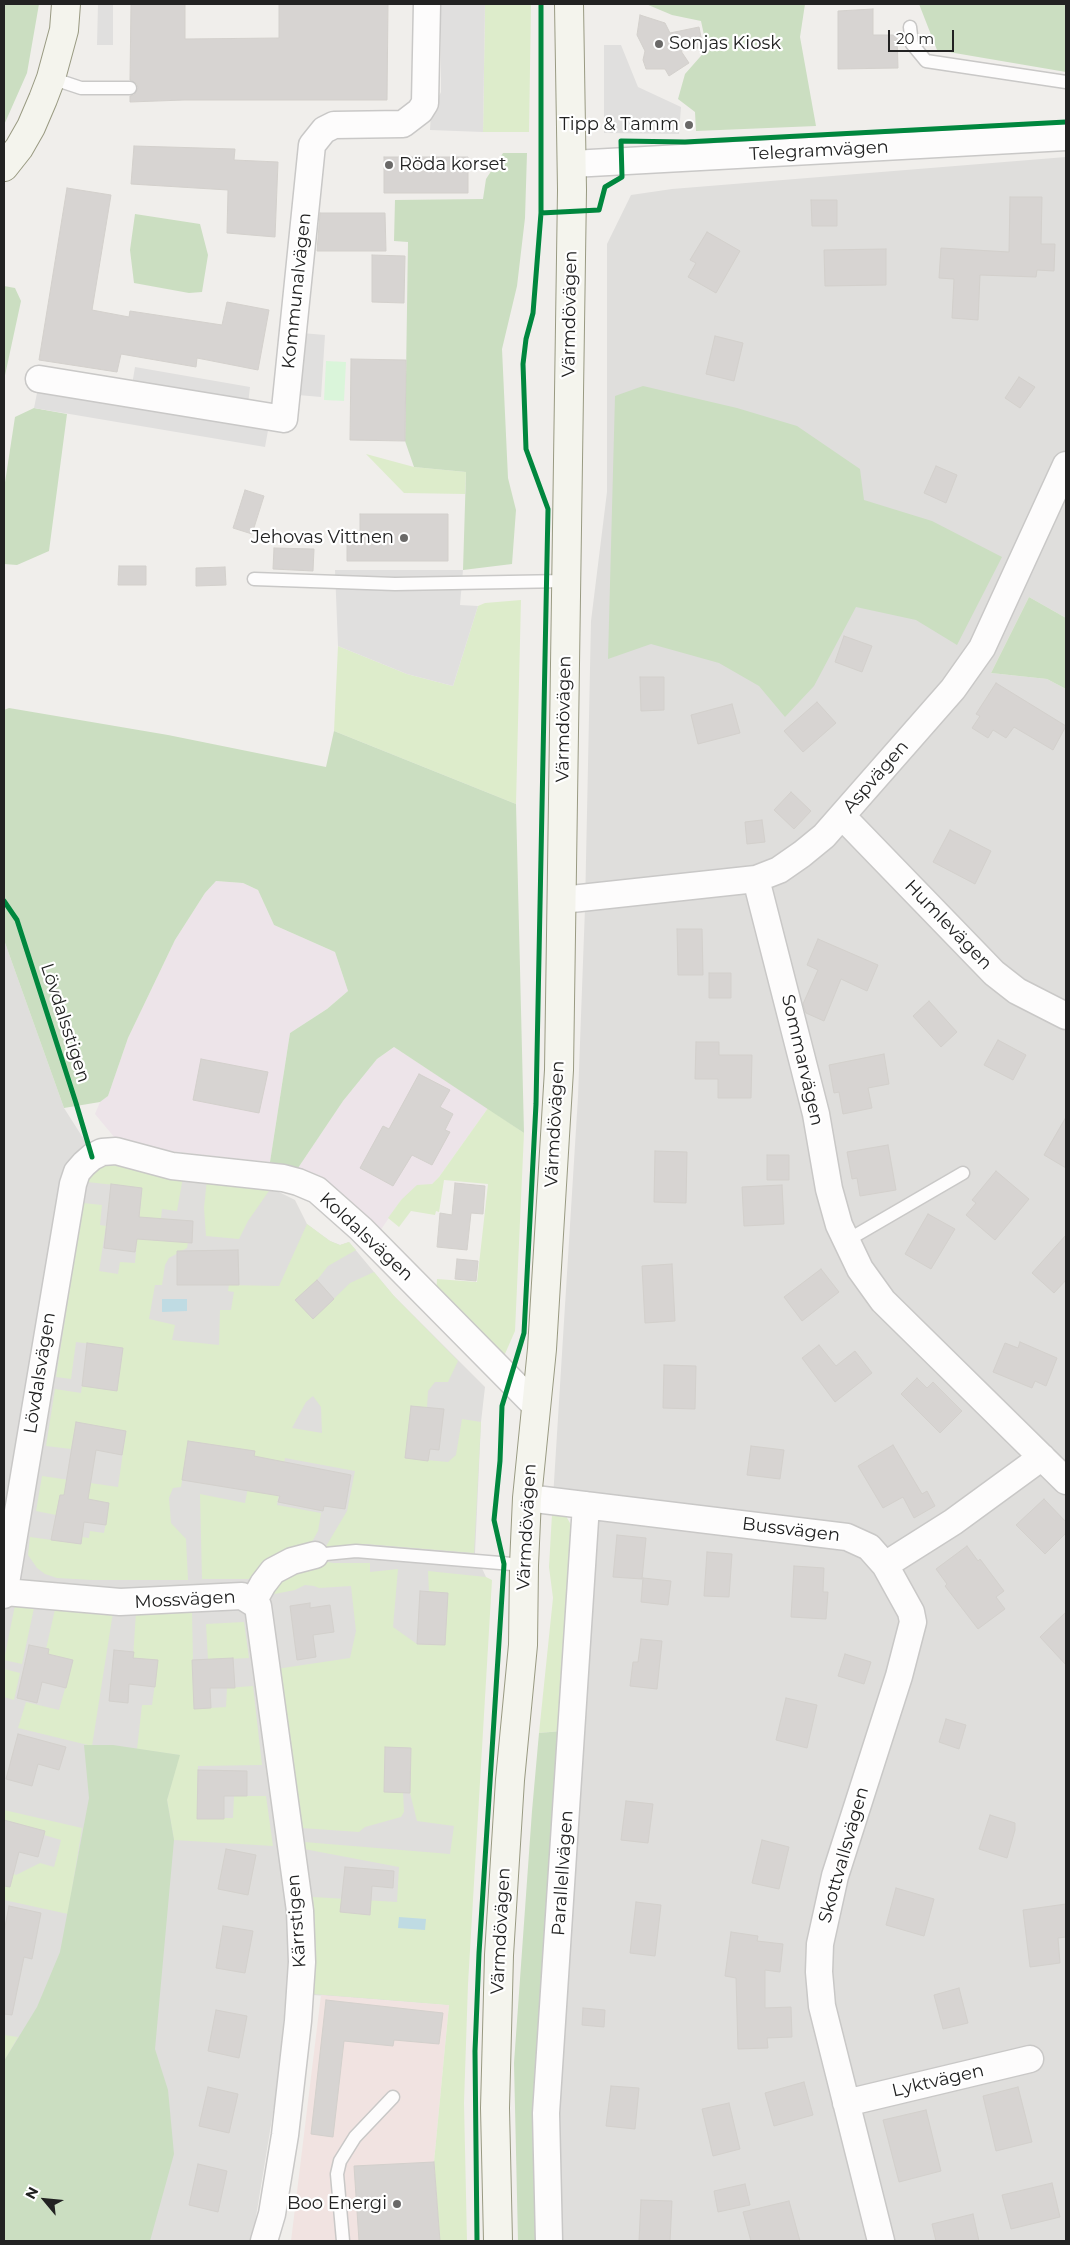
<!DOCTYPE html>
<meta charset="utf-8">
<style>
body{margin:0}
#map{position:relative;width:1070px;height:2245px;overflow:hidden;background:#f0eeeb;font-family:Montserrat,sans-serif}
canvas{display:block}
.frame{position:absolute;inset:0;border:5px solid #222;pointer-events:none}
.north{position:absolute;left:20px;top:2175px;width:50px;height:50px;-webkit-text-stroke:4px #fff;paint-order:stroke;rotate:298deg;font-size:14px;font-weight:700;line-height:20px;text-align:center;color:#222}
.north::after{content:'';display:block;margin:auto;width:18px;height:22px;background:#222;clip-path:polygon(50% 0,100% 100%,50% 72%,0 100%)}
.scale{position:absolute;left:888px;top:30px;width:66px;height:22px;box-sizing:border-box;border:2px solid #222;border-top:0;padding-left:6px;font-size:15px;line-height:18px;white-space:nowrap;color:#222;-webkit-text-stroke:4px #fff;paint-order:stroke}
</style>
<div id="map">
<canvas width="1070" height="2245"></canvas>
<div class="frame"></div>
<div class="north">N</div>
<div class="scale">20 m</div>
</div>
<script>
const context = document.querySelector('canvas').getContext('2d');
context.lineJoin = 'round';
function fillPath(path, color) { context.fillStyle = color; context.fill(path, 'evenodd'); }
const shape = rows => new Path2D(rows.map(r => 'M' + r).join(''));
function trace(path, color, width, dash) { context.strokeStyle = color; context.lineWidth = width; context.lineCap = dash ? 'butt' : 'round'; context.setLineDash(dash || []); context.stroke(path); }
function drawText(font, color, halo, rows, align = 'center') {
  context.font = font + ' Montserrat,sans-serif'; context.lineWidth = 4.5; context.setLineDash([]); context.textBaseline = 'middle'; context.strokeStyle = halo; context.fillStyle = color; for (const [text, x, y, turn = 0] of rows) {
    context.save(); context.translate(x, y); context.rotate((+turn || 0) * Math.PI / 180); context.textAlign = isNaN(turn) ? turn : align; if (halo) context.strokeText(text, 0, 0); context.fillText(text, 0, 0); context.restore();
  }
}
const residential = shape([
 [1066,157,1066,618,1029,597,991,673,1047,679,1066,689,1066,2241,554,2241,550,2111,588,1520,552,1514,578,1097,585,908,591,621,607,492,607,244,631,195,672,189],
 [4,940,64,1108,99,1163,165,1175,271,1188,295,1200,307,1224,330,1241,340,1245,349,1242,394,1296,485,1387,481,1422,475,1553,486,1577,487,1584,449,2005,286,1993,279,2076,252,2241,4,2241]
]);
const commercial = shape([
 [321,1995,449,2005,434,2162,440,2241,291,2241]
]);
const industrial = shape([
 [216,881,243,883,258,890,274,925,335,952,348,991,327,1009,290,1033,270,1162,148,1149,115,1138,95,1114,100,1102,108,1096,128,1038,175,940,205,893],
 [394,1047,488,1108,439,1177,432,1184,401,1200,380,1231,296,1171,343,1101,377,1059]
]);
const grass = shape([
 [485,4,531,4,529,132,483,132],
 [366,454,414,467,466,472,465,494,404,493],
 [521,600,516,804,334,731,338,646,407,674,453,686,478,606,485,603],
 [488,1108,524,1133,515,1331,501,1363,436,1295,437,1279,477,1282,488,1184,444,1180,439,1212,436,1211,435,1215,411,1211,399,1227,388,1218,401,1200,417,1185,432,1184,439,1177],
 [99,1163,183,1177,177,1211,162,1209,161,1218,169,1219,168,1241,188,1242,187,1248,169,1258,165,1265,162,1285,155,1285,149,1319,175,1325,172,1340,219,1345,220,1310,231,1310,234,1292,228,1291,229,1285,279,1286,307,1224,330,1241,340,1245,349,1242,356,1250,328,1266,317,1280,296,1301,313,1319,350,1283,374,1272,394,1296,458,1361,448,1382,435,1382,428,1391,427,1408,411,1406,405,1458,448,1462,456,1455,462,1419,481,1422,474,1553,366,1544,325,1548,347,1511,355,1471,285,1458,277,1505,321,1513,318,1531,308,1549,249,1579,202,1579,200,1494,245,1503,255,1451,189,1441,181,1487,173,1488,169,1498,171,1523,186,1539,188,1580,92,1580,57,1578,45,1574,37,1568,28,1555,30,1537,81,1544,82,1537,89,1538,90,1531,104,1533,109,1503,60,1495,56,1515,36,1511,42,1476,118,1487,126,1431,76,1422,71,1449,46,1446,55,1389,81,1393,82,1386,117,1390,122,1348,76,1342,71,1379,56,1377,83,1203,102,1205,100,1225,106,1226,99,1271,118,1274,120,1262,135,1263,142,1188,87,1182],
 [313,1396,321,1407,322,1433,292,1428,306,1402],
 [207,1179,271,1188,248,1221,239,1239,206,1236,204,1208],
 [552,1514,566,1516,575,1532,562,1731,539,1733,553,1598,549,1567],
 [323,1561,333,1563,370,1563,370,1572,398,1569,393,1627,417,1644,445,1645,448,1593,429,1592,428,1571,486,1577,492,1580,468,1984,464,2103,467,2241,440,2241,434,2162,449,2005,313,1994,316,1955,313,1897,397,1902,399,1867,304,1849,304,1842,450,1854,454,1826,417,1821,410,1793,411,1748,386,1747,384,1792,403,1792,404,1812,401,1817,365,1827,359,1832,301,1828,276,1669,350,1658,356,1631,351,1586,319,1588,314,1586,305,1585,295,1590,264,1596,267,1587],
 [15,1605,34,1608,22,1664,4,1660],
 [56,1605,113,1612,92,1746,18,1728,26,1702,59,1710,73,1660,47,1654,46,1649],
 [136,1612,192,1612,194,1709,226,1707,227,1688,253,1686,262,1765,198,1766,197,1818,233,1818,234,1796,266,1796,273,1846,174,1840,167,1800,179,1755,137,1749,142,1705,152,1705,158,1660,133,1658],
 [244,1622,249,1658,208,1660,206,1624],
 [4,1669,20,1673,14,1700,4,1697],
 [4,1810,82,1828,68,1914,4,1900,4,1870,16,1875,40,1863,54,1867,61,1840,44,1835,45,1831,4,1820],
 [4,2035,18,2037,4,2061]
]);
const forest = shape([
 [4,4,39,4,27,73,4,125],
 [646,4,805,4,800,37,816,126,696,131,695,112,678,99,685,74,707,49,701,21,672,15],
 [919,4,1066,4,1066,72,937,50],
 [503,153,527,153,525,218,517,286,502,349,508,478,516,510,512,564,463,570,466,472,414,467,405,441,408,242,394,241,395,200,483,199,486,179],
 [135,214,200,224,208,255,202,292,189,293,134,283,130,250],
 [4,286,15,288,21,301,4,380],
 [643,386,737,408,797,426,860,469,864,500,932,521,1002,557,957,645,916,620,856,607,814,686,785,717,759,686,719,663,651,644,608,659,615,396],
 [34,408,67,414,49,551,17,565,4,564,4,489,15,417],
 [1029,597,1066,618,1066,689,1047,679,991,673],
 [9,708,168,735,326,767,334,731,516,804,524,1133,394,1047,377,1059,343,1101,296,1171,270,1162,290,1033,327,1009,348,991,335,952,274,925,258,890,243,883,216,881,205,893,175,940,128,1038,108,1096,100,1102,64,1108,4,940,4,710],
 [562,1731,540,2241,518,2241,514,2063,532,1811,539,1733],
 [84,1745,113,1745,180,1755,167,1800,174,1840,155,2049,168,2090,174,2154,150,2241,4,2241,4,2061,37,2007,60,1952,89,1798]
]);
const park = shape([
 [326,361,346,362,344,401,324,400]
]);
const parking = shape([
 [98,4,113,4,113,45,97,45],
 [441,4,485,4,483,132,430,130,431,113,441,92],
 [604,45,621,45,638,87,681,107,679,134,604,133],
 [302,333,325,335,321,397,298,395],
 [135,367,250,387,248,404,132,385],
 [38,388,269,425,265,447,34,408],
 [335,570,463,570,460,605,478,606,453,686,407,674,338,646]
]);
const water = shape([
 [162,1299,187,1299,187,1311,162,1312],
 [399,1917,426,1919,425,1930,398,1928]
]);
const building = shape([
 [131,4,185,4,185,39,279,38,279,4,388,4,387,100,184,100,130,102,130,96,134,95,138,88,137,84,130,80,131,4],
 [873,9,873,35,897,35,898,68,838,69,838,11,873,9],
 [640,15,665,23,670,33,699,27,703,47,681,51,689,63,669,76,665,69,646,69,643,60,645,51,637,35,640,15],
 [134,146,235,149,234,160,278,162,275,237,227,233,228,190,131,184,134,146],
 [384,157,468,157,468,193,384,193,384,157],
 [67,188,111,195,92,310,129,317,130,311,222,325,227,302,269,310,258,370,197,358,196,367,121,354,117,372,39,360,67,188],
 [1010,197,1042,197,1041,244,1055,244,1054,271,1037,270,1036,277,980,275,978,320,952,318,954,279,939,278,941,248,1009,252,1010,197],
 [811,200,837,200,837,226,812,226,811,200],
 [320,213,385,213,386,251,317,251,320,213],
 [707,232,740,251,716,293,688,277,696,263,690,260,707,232],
 [886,249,886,285,825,286,824,250,886,249],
 [372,255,405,256,404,303,372,302,372,255],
 [715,336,743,343,734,381,706,374,715,336],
 [351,359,406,360,405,441,350,440,351,359],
 [1019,377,1035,387,1020,408,1005,398,1019,377],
 [936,466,957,475,946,503,924,493,936,466],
 [245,490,264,496,252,534,233,528,245,490],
 [360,514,448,514,448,561,347,561,347,543,360,542,360,514],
 [274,548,314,549,313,571,273,569,274,548],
 [119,566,146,566,146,585,118,585,119,566],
 [225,567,226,585,196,586,196,568,225,567],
 [844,636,872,646,862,672,835,662,844,636],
 [640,677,664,677,664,710,641,711,640,677],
 [996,683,1066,726,1053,750,1014,727,1006,738,993,730,988,738,972,728,980,716,976,714,996,683],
 [817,702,836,723,803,752,784,731,817,702],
 [732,704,740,733,698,744,691,715,732,704],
 [791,792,811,811,794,829,774,810,791,792],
 [762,820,765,842,747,844,745,822,762,820],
 [950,830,991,851,975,884,933,862,950,830],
 [677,929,702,929,703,975,678,975,677,929],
 [818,939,878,965,867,991,841,979,824,1021,806,1013,803,1004,818,970,807,965,818,939],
 [709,973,731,973,731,998,709,998,709,973],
 [929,1001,957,1032,941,1047,913,1016,929,1001],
 [998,1040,1026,1055,1013,1080,984,1065,998,1040],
 [696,1042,719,1042,719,1055,752,1055,751,1098,718,1098,718,1079,695,1079,696,1042],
 [884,1054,889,1084,868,1088,872,1108,843,1114,839,1092,834,1093,829,1065,884,1054],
 [201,1059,268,1072,259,1113,193,1100,201,1059],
 [419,1074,450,1090,440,1107,453,1114,445,1130,450,1132,432,1165,412,1155,393,1186,360,1168,383,1126,389,1129,419,1074],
 [1066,1117,1066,1168,1044,1155,1066,1117],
 [888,1145,896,1190,860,1196,857,1178,852,1179,847,1152,888,1145],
 [655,1151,687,1152,686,1203,654,1202,655,1151],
 [767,1155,789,1155,789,1180,767,1180,767,1155],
 [996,1171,1029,1199,995,1240,966,1215,976,1203,972,1200,996,1171],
 [455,1183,485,1186,483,1214,471,1213,467,1250,437,1247,440,1213,452,1215,455,1183],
 [111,1184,142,1188,139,1217,193,1221,192,1243,137,1239,135,1252,104,1248,111,1184],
 [782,1185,784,1224,744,1226,742,1187,782,1185],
 [928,1214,955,1229,931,1269,905,1254,928,1214],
 [1066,1235,1066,1280,1054,1293,1032,1273,1066,1235],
 [238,1250,239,1285,177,1285,177,1251,238,1250],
 [457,1259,478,1261,476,1281,455,1279,457,1259],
 [672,1264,675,1321,645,1323,642,1266,672,1264],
 [821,1269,839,1292,802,1321,784,1297,821,1269],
 [317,1280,334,1299,313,1319,295,1300,317,1280],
 [1020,1342,1057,1358,1046,1386,1035,1381,1032,1388,993,1372,1005,1343,1018,1348,1020,1342],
 [87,1343,123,1348,117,1391,82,1386,87,1343],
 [819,1345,836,1366,855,1351,872,1373,835,1402,802,1358,819,1345],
 [664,1365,696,1366,695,1409,663,1408,664,1365],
 [917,1378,927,1388,933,1382,962,1411,940,1433,901,1394,917,1378],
 [411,1406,444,1409,439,1450,430,1449,428,1461,405,1458,411,1406],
 [76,1422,126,1431,122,1455,96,1450,88,1499,109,1503,106,1525,84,1522,81,1544,51,1540,60,1495,64,1495,76,1422],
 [188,1441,255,1451,254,1456,351,1475,345,1509,324,1506,323,1511,278,1502,280,1496,182,1480,188,1441],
 [893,1445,922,1494,927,1491,935,1506,914,1518,903,1497,883,1508,858,1466,893,1445],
 [751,1446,784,1450,780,1479,747,1475,751,1446],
 [1044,1499,1066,1522,1066,1533,1045,1554,1016,1525,1044,1499],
 [617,1535,646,1538,642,1579,613,1577,617,1535],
 [967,1546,978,1561,980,1559,1004,1591,996,1597,1005,1609,978,1629,945,1586,947,1584,936,1569,967,1546],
 [707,1552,732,1554,729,1597,704,1596,707,1552],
 [794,1566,824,1568,823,1592,828,1592,826,1619,791,1617,794,1566],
 [643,1578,671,1581,668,1605,641,1602,643,1578],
 [420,1591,448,1593,445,1645,417,1644,420,1591],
 [310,1603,310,1608,330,1605,334,1632,313,1635,316,1657,297,1660,290,1606,310,1603],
 [1066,1612,1066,1665,1040,1637,1066,1612],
 [641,1639,662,1641,657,1689,630,1686,633,1662,638,1662,641,1639],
 [29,1645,49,1649,48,1654,73,1660,66,1688,42,1682,37,1703,17,1698,29,1645],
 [114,1650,134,1652,133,1658,158,1660,155,1687,129,1684,128,1703,109,1701,114,1650],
 [845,1654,871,1662,864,1684,838,1676,845,1654],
 [233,1658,235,1688,210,1688,211,1708,194,1709,192,1660,233,1658],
 [786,1698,817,1705,807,1748,776,1740,786,1698],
 [946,1719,966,1725,959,1749,939,1742,946,1719],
 [18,1734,66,1747,59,1770,38,1764,32,1786,6,1779,18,1734],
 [385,1747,411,1748,410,1793,384,1792,385,1747],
 [198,1770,247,1771,247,1796,224,1796,224,1819,197,1819,198,1770],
 [626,1801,653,1804,648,1843,621,1840,626,1801],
 [990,1815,1015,1823,1015,1830,1007,1858,979,1849,990,1815],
 [4,1820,45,1831,38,1857,19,1852,10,1887,4,1886,4,1820],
 [762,1840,789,1847,779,1889,752,1883,762,1840],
 [226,1849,256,1855,248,1895,218,1889,226,1849],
 [345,1867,394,1871,393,1888,372,1886,370,1915,340,1912,345,1867],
 [896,1888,934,1899,924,1936,886,1925,896,1888],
 [636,1902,661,1905,655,1956,630,1953,636,1902],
 [1066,1904,1066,1937,1058,1938,1060,1963,1030,1967,1023,1910,1066,1904],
 [9,1906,41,1913,32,1959,24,1957,12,2015,4,2014,4,1932,9,1906],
 [223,1926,253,1931,245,1973,216,1968,223,1926],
 [731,1932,758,1936,757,1941,783,1944,780,1972,765,1970,765,2008,791,2007,792,2037,767,2038,768,2048,738,2049,736,1978,725,1976,731,1932],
 [959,1988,968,2023,943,2029,934,1995,959,1988],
 [326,2000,443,2013,439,2044,394,2040,393,2046,344,2041,333,2137,311,2134,326,2000],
 [583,2008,605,2010,604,2027,582,2025,583,2008],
 [216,2010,247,2016,239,2058,208,2051,216,2010],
 [804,2082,813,2115,774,2126,765,2093,804,2082],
 [611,2086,639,2088,635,2129,606,2126,611,2086],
 [208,2087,238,2094,229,2133,199,2126,208,2087],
 [1018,2087,1032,2142,996,2151,983,2096,1018,2087],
 [729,2103,740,2149,713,2156,702,2109,729,2103],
 [926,2110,941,2171,899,2182,883,2120,926,2110],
 [434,2162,440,2241,359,2241,354,2166,434,2162],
 [198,2164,227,2171,218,2212,189,2205,198,2164],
 [1052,2183,1060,2217,1011,2229,1002,2195,1052,2183],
 [745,2184,750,2205,718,2212,714,2191,745,2184],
 [641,2200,672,2201,670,2241,639,2241,641,2200],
 [789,2201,800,2241,751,2241,743,2212,789,2201],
 [973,2214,979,2241,936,2241,932,2224,973,2214]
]);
const lane = shape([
 [910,27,912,44,926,61,1066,82],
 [51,78,81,88,130,88],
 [254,579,395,584,566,581],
 [846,1241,963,1173],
 [315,1555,356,1551,524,1565],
 [343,2241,337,2174,340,2161,355,2137,393,2097]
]);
const street = shape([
 [572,164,1066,137],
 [39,379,284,419,312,145,324,130,334,125,403,124,420,111,425,103,427,4],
 [842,816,994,973,1017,991,1066,1016],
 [756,879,816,1114,829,1189,839,1225,860,1269,883,1301,1066,1481],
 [562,900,756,879,779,870,802,854,824,836,953,689,982,648,1066,465],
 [527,1498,847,1537,869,1547,885,1565,953,1522,1042,1457],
 [5,1592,120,1602,242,1596,258,1606,300,1911,302,1962,298,2021,285,2135,272,2214,264,2241],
 [4,1595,73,1184,77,1172,84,1164,92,1157,102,1152,116,1151,172,1166,283,1178,298,1182,317,1190,361,1229,535,1405],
 [253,1602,263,1584,273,1571,292,1561,315,1555],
 [846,2103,1030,2059],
 [549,2241,546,2113,586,1505],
 [881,2241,822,2006,819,1972,820,1944,835,1876,899,1676,913,1622,911,1612,885,1565]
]);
const secondary = shape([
 [4,167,19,148,31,127,43,99,51,78,64,30,66,4],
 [498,2241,495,2108,499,1955,510,1780,523,1645,524,1565,527,1498,542,1349,559,1070,572,190,569,4]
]);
const cycleway = shape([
 [541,213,599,210,605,187,622,177,621,141,685,142,1066,122],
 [4,901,17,920,76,1103,92,1157],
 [477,2241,475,2051,479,1953,504,1564,494,1520,500,1461,502,1406,524,1333,536,1104,548,509,526,449,523,364,526,339,533,313,541,213,541,4]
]);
const markers = [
 [659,44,5,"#6a6968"],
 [689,125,5,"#6a6968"],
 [389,165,5,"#6a6968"],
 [404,538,5,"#6a6968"],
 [397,2204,5,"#6a6968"]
];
const poiNames = [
 ["Sonjas Kiosk",669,44,"left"],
 ["Tipp & Tamm",679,125],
 ["Röda korset",399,165,"left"],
 ["Jehovas Vittnen",394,538],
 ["Boo Energi",387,2204]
];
const streetNames = [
 ["Telegramvägen",819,151,-3],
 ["Kommunalvägen",297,291,-84],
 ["Värmdövägen",570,314,-89],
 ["Värmdövägen",564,719,-89],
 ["Aspvägen",876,777,-49],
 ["Humlevägen",948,925,46],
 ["Lövdalsstigen",65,1023,72],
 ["Sommarvägen",802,1060,77],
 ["Värmdövägen",555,1124,-87],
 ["Koldalsvägen",366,1237,43],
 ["Lövdalsvägen",40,1373,-81],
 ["Värmdövägen",527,1527,-87],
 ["Bussvägen",791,1530,7],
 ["Mossvägen",185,1600,-3],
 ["Skottvallsvägen",844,1855,-74],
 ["Parallellvägen",563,1873,-86],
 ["Kärrstigen",297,1921,-94],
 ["Värmdövägen",501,1931,-87],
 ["Lyktvägen",938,2081,-13]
];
fillPath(residential, '#dfdedc');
fillPath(commercial, '#f1e3e1');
fillPath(industrial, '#ede4e9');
fillPath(grass, '#ddeccb');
fillPath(forest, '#cbdec1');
fillPath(park, '#daf5da');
fillPath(parking, '#e0dfde');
fillPath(water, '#bfdbe3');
fillPath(building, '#d7d4d2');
trace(building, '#d3d0cc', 1);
trace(lane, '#c9c8c7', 15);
trace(street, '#c9c8c7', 29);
trace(secondary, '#999a82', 30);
trace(lane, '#fdfcfc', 12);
trace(street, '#fdfcfc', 26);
trace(secondary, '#f4f4ed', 28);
trace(cycleway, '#00873e', 5);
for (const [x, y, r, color] of markers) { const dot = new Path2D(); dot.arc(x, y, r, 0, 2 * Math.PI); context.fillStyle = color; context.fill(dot); trace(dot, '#fff', 2); }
drawText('18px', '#222', '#fff', poiNames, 'right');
drawText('18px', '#222', '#fff', streetNames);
</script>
